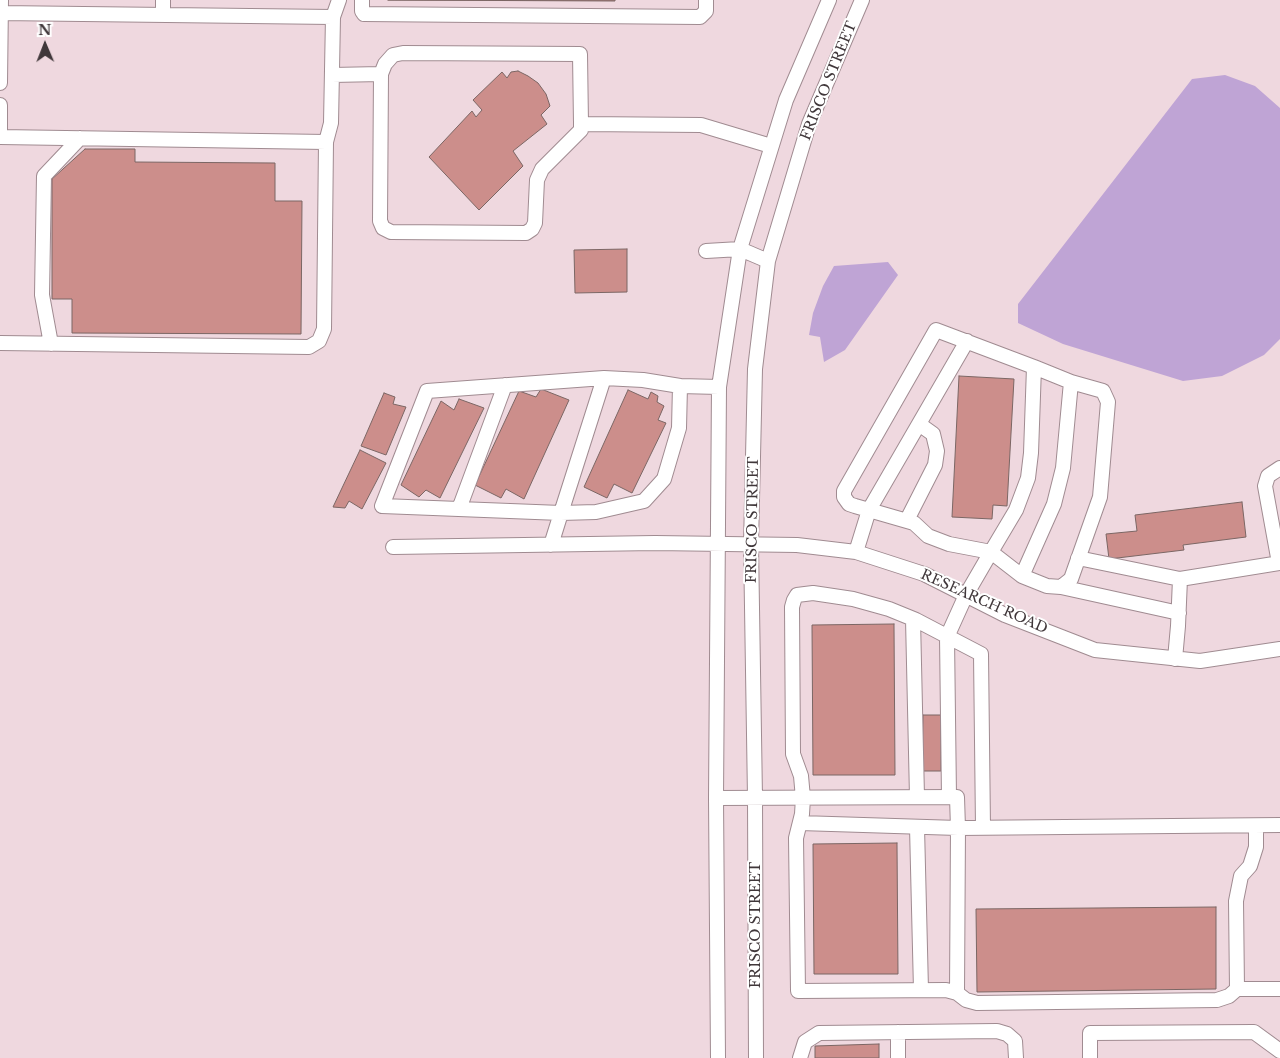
<!DOCTYPE html>
<style>
body{margin:0}
#map{position:relative;width:1280px;height:1058px;overflow:hidden;background:#efd8df;font-family:"Libre Baskerville",serif}
canvas{display:block}
.north{position:absolute;left:20px;top:20px;width:50px;height:50px;-webkit-text-stroke:4px #fff;paint-order:stroke;rotate:359deg;font-size:14px;font-weight:700;line-height:20px;text-align:center;color:#40373a}
.north::after{content:'';display:block;margin:auto;width:18px;height:22px;background:#40373a;clip-path:polygon(50% 0,100% 100%,50% 72%,0 100%)}
</style>
<div id="map">
<canvas width="1280" height="1058"></canvas>
<div class="north">N</div>
</div>
<script>
const context = document.querySelector('canvas').getContext('2d');
context.lineJoin = 'round';
function fillPath(path, color) { context.fillStyle = color; context.fill(path, 'evenodd'); }
const shape = rows => new Path2D(rows.map(r => 'M' + r).join(''));
function trace(path, color, width, dash) { context.strokeStyle = color; context.lineWidth = width; context.lineCap = dash ? 'butt' : 'round'; context.setLineDash(dash || []); context.stroke(path); }
function drawText(font, color, halo, rows, align = 'center') {
  context.font = font + ' "Libre Baskerville",serif'; context.lineWidth = 4; context.setLineDash([]); context.textBaseline = 'middle'; context.strokeStyle = halo; context.fillStyle = color; for (const [text, x, y, turn = 0] of rows) {
    context.save(); context.translate(x, y); context.rotate((+turn || 0) * Math.PI / 180); context.textAlign = isNaN(turn) ? turn : align; if (halo) context.strokeText(text, 0, 0); context.fillText(text, 0, 0); context.restore();
  }
}
const water = shape([
 [1225,75,1255,86,1280,108,1280,339,1264,355,1222,376,1183,381,1063,344,1018,323,1018,304,1192,79],
 [888,262,898,275,845,350,824,362,820,337,809,335,813,313,823,286,834,266]
]);
const building = shape([
 [388,0,615,0,615,1,388,0],
 [518,71,528,76,538,83,546,94,550,106,541,115,547,124,513,151,523,166,479,210,429,157,472,111,476,117,482,110,473,100,502,72,507,78,511,72,518,71],
 [85,149,135,149,135,162,275,163,275,201,302,201,301,334,72,333,72,299,52,299,52,179,85,149],
 [627,249,627,292,575,293,574,250,627,249],
 [959,376,1014,379,1007,506,993,505,992,519,952,517,959,376],
 [541,389,569,400,524,499,506,489,501,498,475,485,519,391,536,397,541,389],
 [628,390,648,399,651,392,658,396,657,402,664,406,658,420,666,423,632,493,614,484,607,498,584,487,628,390],
 [384,393,395,397,393,404,406,407,386,455,361,446,384,393],
 [459,399,484,408,440,498,426,490,419,497,401,485,441,401,454,410,459,399],
 [360,450,386,463,362,509,349,501,345,508,333,507,360,450],
 [1242,502,1246,537,1183,545,1184,550,1109,559,1106,534,1137,531,1135,515,1242,502],
 [894,624,895,775,813,775,812,625,894,624],
 [923,715,941,715,941,771,922,771,923,715],
 [897,843,898,974,814,974,813,844,897,843],
 [1216,907,1216,989,977,992,976,909,1216,907],
 [879,1044,879,1058,815,1058,815,1046,879,1044]
]);
const minor = shape([
 [362,0,362,11,364,14,700,17,706,11,706,0],
 [0,13,333,17],
 [163,15,163,0],
 [381,74,380,221,383,228,391,232,526,233,532,229,535,223,537,180,542,169,581,130,581,124],
 [332,75,381,74,385,64,393,55,403,53,580,54,581,124,701,125,771,146],
 [0,83,1,0],
 [0,105,0,137,326,142],
 [706,251,740,249,768,261],
 [0,343,309,347,319,341,324,329,326,142,331,123,333,17,339,0],
 [51,344,42,295,44,176,80,138],
 [604,378,643,380,680,386],
 [459,509,505,385],
 [907,520,935,465,937,451,933,434,919,424],
 [551,545,561,513,604,378,427,391,382,506,561,513,596,512,644,501,664,479,679,428,680,386,719,387],
 [393,547,655,543,797,545,856,552,924,574,1005,615,1095,650,1200,661,1280,649],
 [856,552,869,510,967,341],
 [1078,558,1180,579],
 [1279,563,1265,486,1268,476,1280,468],
 [1022,576,1047,586,1061,587,1071,579,1100,497,1108,402,1103,391,1071,382],
 [1061,587,1179,613],
 [913,619,917,797],
 [1175,659,1178,626,1180,579,1280,563],
 [949,797,947,637,966,595,991,552,1016,510,1028,478,1031,453,1034,367,936,330,844,491,844,497,849,504,855,506,914,523,928,536,949,544,991,552,1022,576,1054,504,1063,468,1071,382,1034,367],
 [716,798,957,797,958,828,1280,825],
 [800,823,958,828,957,993],
 [1256,826,1256,847,1250,866,1241,876,1236,901,1237,989,1280,989],
 [917,827,921,990],
 [983,828,981,654,916,620,889,609,853,599,813,593,797,595,794,600,792,607,793,754,801,776,803,798,802,814,796,838,798,991,946,990,957,993,966,1000,977,1003,1217,1000,1229,996,1237,989],
 [898,1032,898,1058],
 [718,1058,716,798,719,387,740,249,786,100,829,0],
 [756,1058,755,798,751,544,755,369,768,261,809,124,862,0],
 [800,1058,805,1042,819,1033,997,1031,1007,1034,1015,1041,1016,1058],
 [1090,1058,1090,1033,1254,1032,1280,1051]
]);
const streetNames = [
 ["FRISCO STREET",829,81,-68],
 ["FRISCO STREET",753,520,-89],
 ["RESEARCH ROAD",984,602,24],
 ["FRISCO STREET",756,925,-90]
];
fillPath(water, '#bfa4d5');
fillPath(building, '#cc8e8b');
trace(building, '#7b6664', 1);
trace(minor, '#a08b91', 16);
trace(minor, '#fff', 14);
drawText('14px', '#40373a', '#fff', streetNames);
</script>
